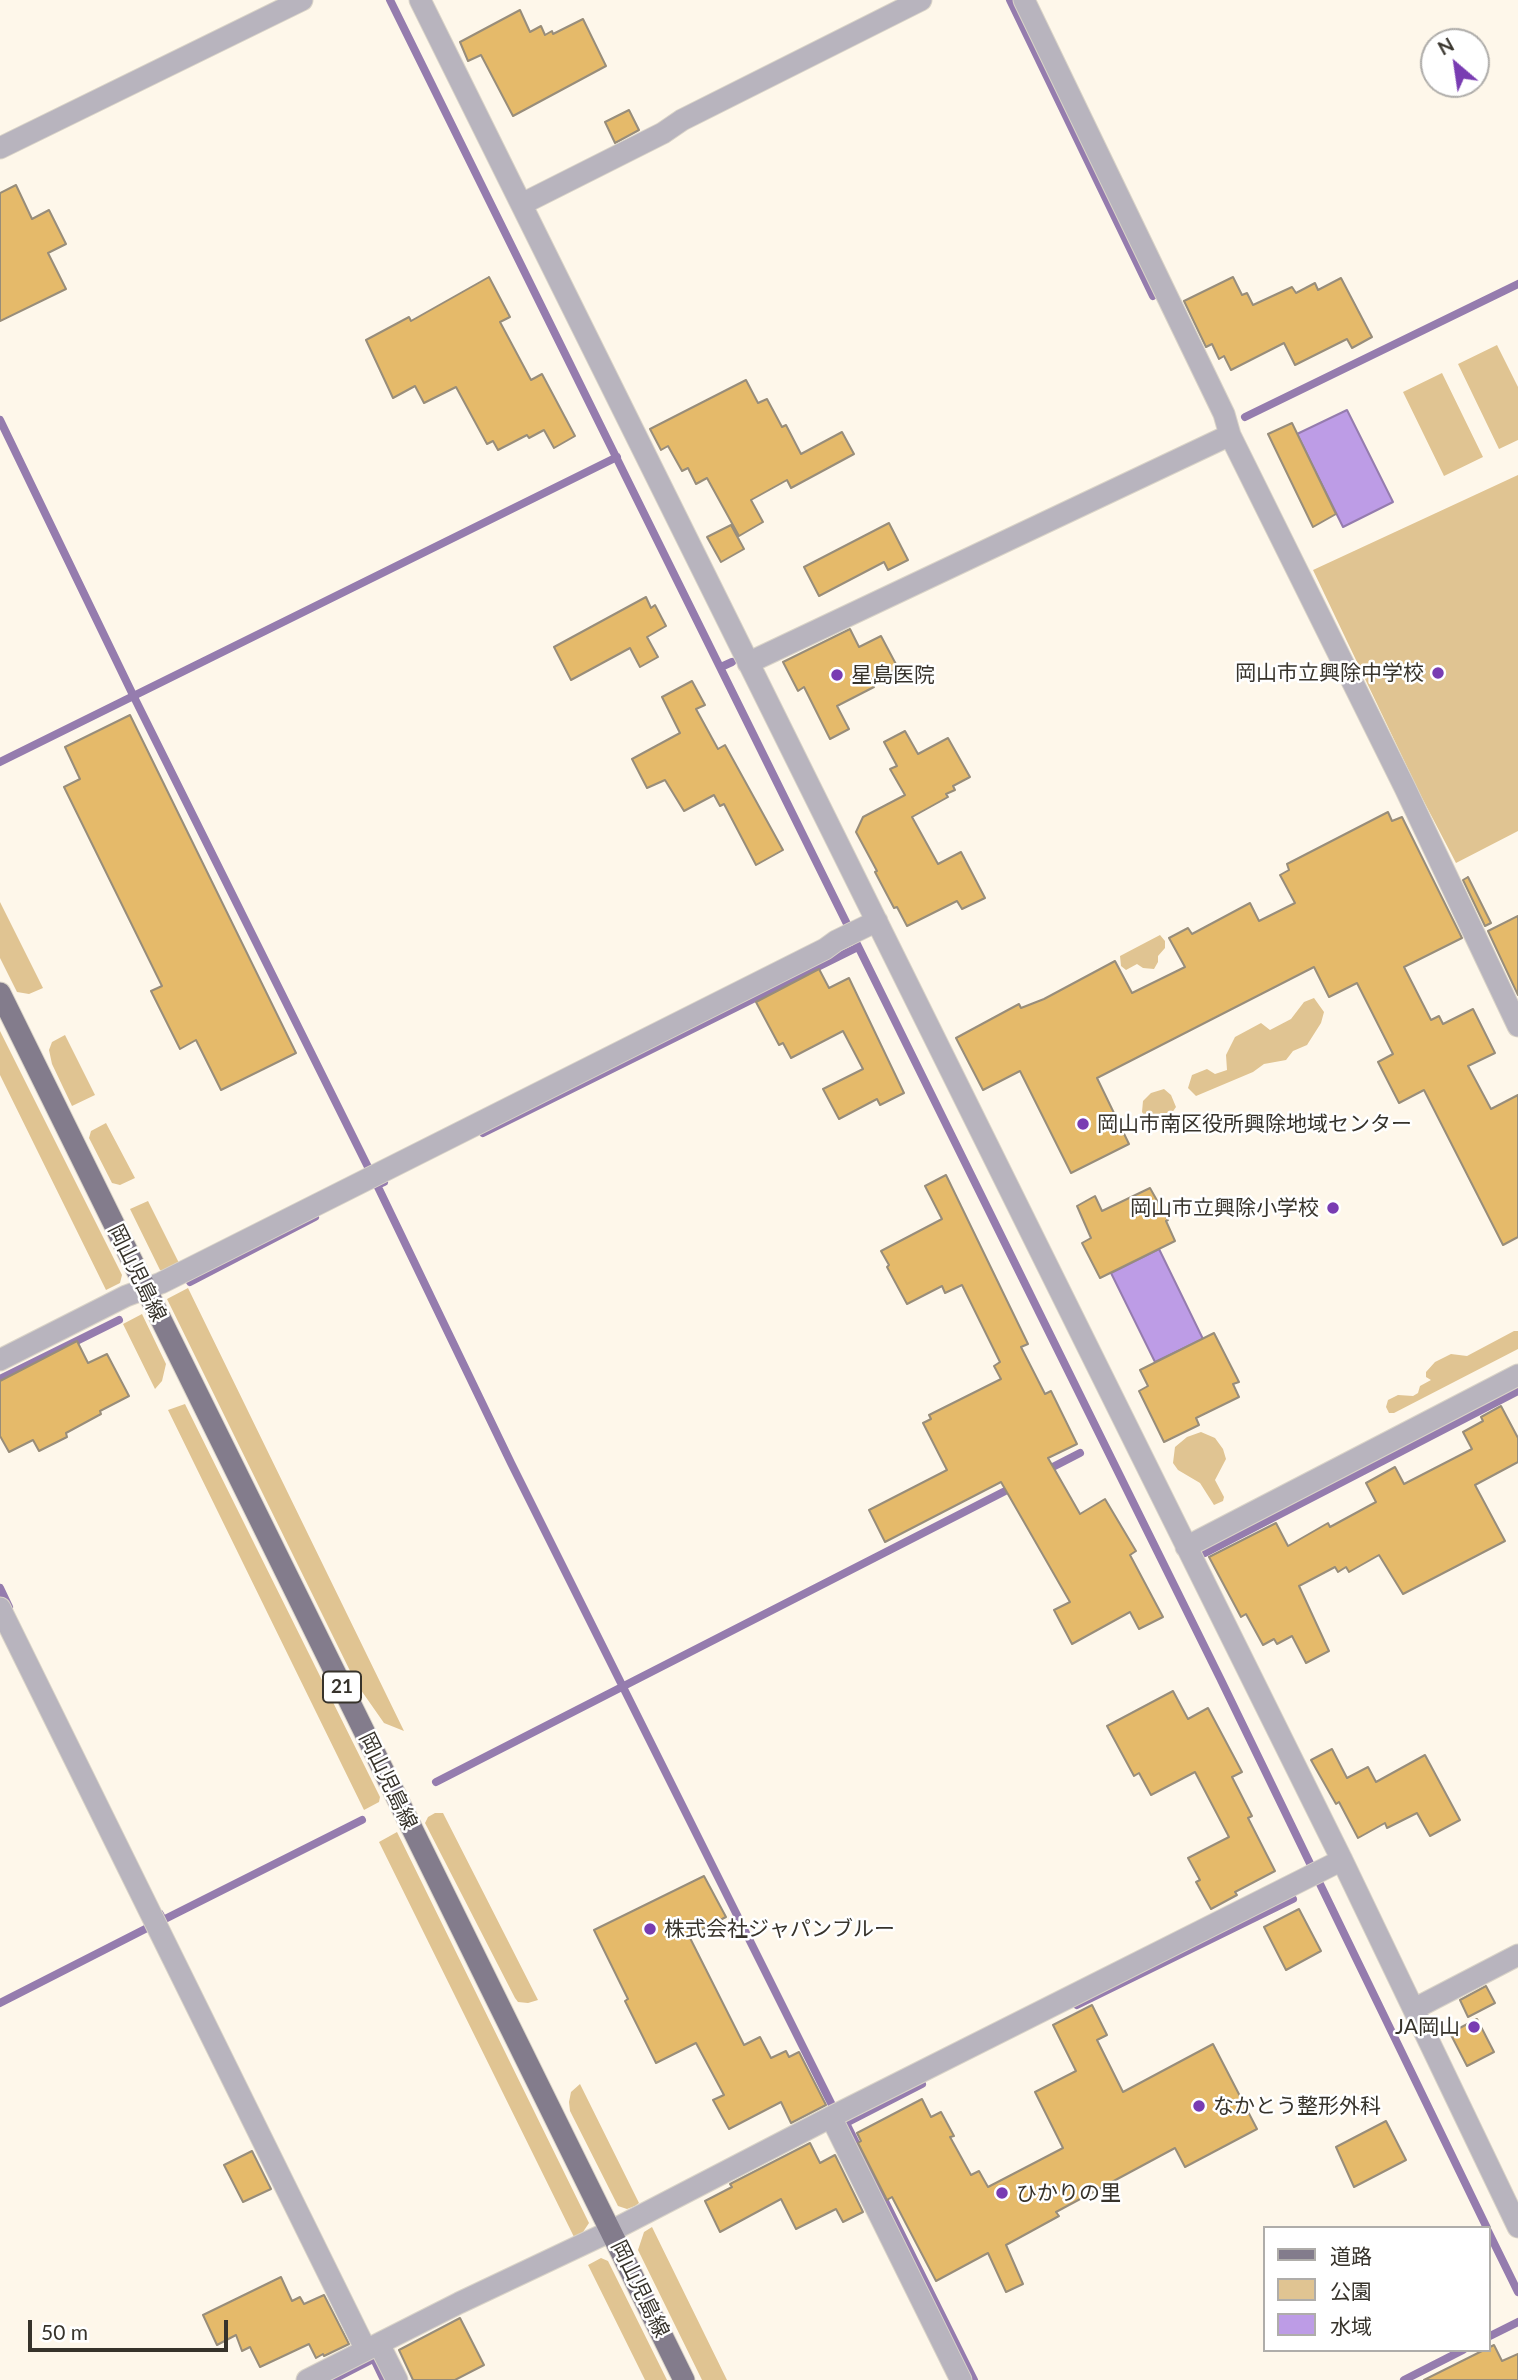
<!DOCTYPE html>
<meta charset="utf-8">
<style>
body{margin:0}
#map{position:relative;width:1518px;height:2380px;overflow:hidden;background:#fef7ea;font-family:Lato,"Noto Sans JP",sans-serif}
canvas{display:block}
.legend{position:absolute;left:1263px;top:2226px;width:228px;height:126px;box-sizing:border-box;background:#fff;border:2px solid #afadaa;margin:0;padding:9px 12px;list-style:none;font-size:21px;color:#37332b}
.legend li{display:flex;align-items:center;gap:14px;height:35px}
.legend b{width:35px;border:2px solid #afadaa}
.north{position:absolute;left:1420px;top:28px;width:70px;height:70px;box-sizing:border-box;background:#fff;border:2px solid #afadaa;border-radius:50%;rotate:331deg;font-size:19px;font-weight:700;line-height:28px;text-align:center;color:#37332b}
.north::after{content:'';display:block;margin:auto;width:24px;height:32px;background:#793cb2;clip-path:polygon(50% 0,100% 100%,50% 72%,0 100%)}
.scale{position:absolute;left:28px;top:2320px;width:200px;height:32px;box-sizing:border-box;border:4px solid #37332b;border-top:0;padding-left:9px;font-size:21px;line-height:24px;white-space:nowrap;color:#37332b;-webkit-text-stroke:5px #fff;paint-order:stroke}
</style>
<div id="map">
<canvas width="1518" height="2380"></canvas>
<ul class="legend">
<li><b style="height:9px;background:#837c8c"></b>道路</li>
<li><b style="height:19px;background:#e0c492"></b>公園</li>
<li><b style="height:19px;background:#bd9ce6"></b>水域</li>
</ul>
<div class="north">N</div>
<div class="scale">50 m</div>
</div>
<script>
const context = document.querySelector('canvas').getContext('2d');
context.lineJoin = 'round';
function fillPath(path, color) { context.fillStyle = color; context.fill(path, 'evenodd'); }
const shape = rows => new Path2D(rows.map(r => 'M' + r).join(''));
function trace(path, color, width, dash) { context.strokeStyle = color; context.lineWidth = width; context.lineCap = dash ? 'butt' : 'round'; context.setLineDash(dash || []); context.stroke(path); }
function drawText(font, color, halo, rows, align = 'center') {
  context.font = font + ' Lato,"Noto Sans JP",sans-serif'; context.lineWidth = 5; context.setLineDash([]); context.textBaseline = 'middle'; context.strokeStyle = halo; context.fillStyle = color; for (const [text, x, y, turn = 0] of rows) {
    context.save(); context.translate(x, y); context.rotate((+turn || 0) * Math.PI / 180); context.textAlign = isNaN(turn) ? turn : align; if (halo) context.strokeText(text, 0, 0); context.fillText(text, 0, 0); context.restore();
  }
}
const green = shape([
 [1497,345,1518,387,1518,440,1499,449,1458,364],
 [1442,373,1483,457,1444,476,1403,392],
 [1518,475,1518,831,1456,863,1420,794,1313,570],
 [0,902,43,988,29,994,17,992,0,958],
 [1160,935,1165,941,1165,948,1158,956,1158,962,1154,969,1143,968,1137,964,1126,970,1121,966,1120,956],
 [1314,998,1324,1012,1321,1023,1307,1045,1293,1051,1286,1060,1264,1064,1253,1072,1196,1096,1188,1088,1192,1075,1207,1069,1215,1074,1227,1070,1226,1055,1235,1037,1261,1023,1270,1030,1291,1019,1304,1002],
 [0,1031,122,1275,120,1283,106,1290,0,1075],
 [65,1035,95,1095,72,1106,52,1064,49,1050,52,1042],
 [1164,1089,1171,1095,1176,1107,1169,1117,1157,1123,1148,1121,1142,1112,1143,1101,1151,1093],
 [106,1123,135,1178,120,1185,112,1183,89,1138,91,1131],
 [148,1201,179,1263,164,1271,160,1270,130,1209],
 [188,1288,404,1731,384,1723,356,1683,167,1299],
 [142,1314,166,1364,162,1381,155,1389,123,1324],
 [1514,1331,1518,1331,1518,1349,1394,1413,1389,1413,1386,1407,1388,1400,1398,1395,1413,1396,1418,1393,1420,1386,1431,1380,1426,1377,1426,1372,1435,1362,1451,1354,1467,1356],
 [185,1404,380,1797,379,1802,364,1810,168,1410],
 [1201,1432,1215,1438,1223,1449,1226,1459,1215,1480,1224,1497,1223,1501,1214,1505,1200,1483,1178,1470,1173,1463,1175,1447,1187,1437],
 [435,1813,443,1813,538,2000,528,2003,518,2002,515,1998,425,1823,428,1817],
 [397,1832,589,2223,581,2235,575,2239,379,1842],
 [580,2084,639,2203,635,2206,627,2209,618,2206,570,2111,569,2102,571,2092],
 [652,2227,727,2380,702,2380,638,2250,644,2232],
 [601,2258,608,2261,667,2380,645,2380,588,2265]
]);
const water = shape([
 [1347,410,1393,502,1343,527,1297,434,1347,410],
 [1159,1249,1203,1339,1155,1362,1111,1273,1159,1249]
]);
const stream = shape([
 [390,0,1220,1678,1487,2228],
 [1010,0,1153,296],
 [1245,417,1518,284],
 [0,420,133,695,369,1169],
 [721,667,732,662],
 [0,762,617,457],
 [483,1133,858,947],
 [384,1182,377,1185,511,1463,832,2105],
 [190,1282,315,1217],
 [0,1379,119,1320],
 [1045,1471,1080,1453],
 [1205,1553,1518,1391],
 [0,1588,9,1607],
 [436,1782,1015,1486],
 [160,1914,163,1920,362,1820],
 [0,2003,155,1924],
 [1077,2005,1293,1899],
 [845,2121,974,2380],
 [846,2123,922,2084],
 [1488,2231,1518,2292],
 [1488,2337,1518,2322],
 [373,2357,384,2380],
 [332,2380,373,2359],
 [1404,2380,1463,2350]
]);
const building = shape([
 [520,10,530,32,541,26,545,35,552,31,553,34,583,19,606,66,513,116,481,55,468,61,460,42,520,10],
 [629,110,639,130,615,143,605,122,629,110],
 [16,185,32,219,49,210,66,244,48,253,66,289,0,321,0,193,16,185],
 [489,277,510,317,500,322,531,380,542,374,575,436,554,448,544,430,529,438,527,435,498,450,493,441,487,444,456,387,424,403,415,386,393,398,366,340,409,317,411,321,489,277],
 [1233,277,1242,295,1247,293,1253,305,1292,287,1296,293,1315,283,1318,290,1341,278,1372,337,1352,348,1347,339,1295,365,1284,343,1231,370,1224,356,1219,359,1212,344,1206,347,1184,301,1233,277],
 [746,380,758,403,767,399,782,427,786,425,801,454,842,432,854,454,791,488,787,480,751,500,763,522,739,536,707,478,696,484,688,468,682,471,668,446,661,450,650,429,746,380],
 [1292,423,1336,514,1313,527,1268,434,1292,423],
 [889,523,908,560,888,570,884,562,819,596,804,567,889,523],
 [731,525,744,549,721,562,707,537,731,525],
 [646,597,651,608,655,605,666,626,647,637,658,657,640,667,630,648,571,680,554,647,646,597],
 [850,629,859,647,881,636,898,668,872,682,874,687,837,706,849,729,830,739,804,687,798,691,783,662,850,629],
 [692,681,705,705,696,709,718,749,725,745,783,850,756,865,724,804,720,806,714,795,684,811,665,780,647,788,632,759,680,733,662,697,692,681],
 [130,715,296,1053,221,1090,196,1040,180,1049,151,991,162,986,64,787,80,779,65,747,130,715],
 [905,731,918,754,948,738,970,777,953,786,955,790,946,794,948,797,912,817,938,864,961,852,985,898,962,909,957,901,907,926,897,907,894,908,875,872,877,871,856,832,863,817,905,795,890,769,897,766,884,742,905,731],
 [1388,812,1392,821,1402,817,1462,938,1404,967,1431,1020,1439,1016,1443,1024,1473,1009,1495,1053,1468,1066,1491,1109,1518,1095,1518,1237,1503,1245,1424,1090,1399,1103,1378,1062,1393,1054,1357,983,1329,997,1314,967,1097,1078,1129,1144,1071,1173,1020,1071,983,1090,956,1038,1019,1004,1021,1008,1044,999,1115,961,1132,993,1185,967,1169,938,1188,928,1192,934,1250,903,1259,921,1295,903,1280,875,1289,870,1287,864,1388,812],
 [1468,877,1491,923,1485,926,1463,880,1468,877],
 [1518,916,1518,995,1488,931,1518,916],
 [819,969,829,988,849,978,904,1093,880,1105,877,1099,839,1119,823,1089,863,1069,843,1031,791,1058,783,1043,779,1045,756,1002,819,969],
 [946,1175,1028,1344,1021,1347,1045,1394,1051,1391,1077,1444,1048,1458,1080,1514,1105,1499,1136,1551,1130,1555,1163,1617,1139,1629,1130,1612,1072,1644,1054,1610,1070,1602,1001,1482,885,1542,869,1510,947,1470,923,1423,931,1419,929,1415,1001,1379,994,1366,1000,1362,962,1285,945,1293,942,1286,907,1304,887,1267,889,1265,881,1251,942,1219,925,1186,946,1175],
 [1150,1188,1168,1220,1166,1221,1175,1241,1100,1278,1082,1243,1091,1238,1077,1206,1095,1196,1102,1211,1150,1188],
 [1214,1333,1239,1382,1233,1384,1239,1397,1196,1418,1199,1425,1164,1442,1139,1391,1148,1386,1140,1370,1214,1333],
 [77,1341,88,1363,107,1354,129,1396,100,1411,101,1414,66,1433,67,1437,39,1451,33,1440,9,1452,0,1436,0,1381,77,1341],
 [1501,1406,1518,1438,1518,1462,1475,1485,1505,1541,1403,1594,1379,1555,1349,1572,1346,1567,1338,1572,1335,1567,1299,1586,1329,1651,1306,1663,1292,1636,1277,1644,1274,1639,1263,1645,1246,1614,1241,1617,1209,1557,1276,1523,1288,1546,1328,1523,1330,1527,1376,1502,1366,1483,1395,1467,1404,1484,1472,1449,1463,1432,1483,1421,1481,1417,1501,1406],
 [1173,1691,1188,1719,1208,1708,1242,1772,1232,1777,1252,1816,1248,1818,1275,1871,1235,1892,1237,1895,1211,1909,1196,1882,1200,1880,1188,1858,1229,1837,1195,1772,1151,1795,1139,1773,1134,1776,1107,1726,1173,1691],
 [1332,1749,1347,1778,1368,1767,1376,1782,1425,1755,1460,1820,1430,1836,1417,1813,1387,1828,1385,1823,1358,1838,1339,1802,1336,1804,1311,1760,1332,1749],
 [704,1876,726,1917,689,1936,744,2045,760,2037,771,2058,786,2051,789,2057,799,2052,826,2105,791,2123,781,2102,729,2129,713,2100,724,2095,696,2043,656,2063,625,2001,628,1999,594,1930,704,1876],
 [1299,1909,1321,1951,1286,1970,1264,1927,1299,1909],
 [1486,1986,1495,2003,1468,2017,1460,2000,1486,1986],
 [1092,2005,1107,2035,1097,2040,1123,2092,1213,2044,1257,2129,1185,2167,1175,2148,1056,2212,1059,2216,1006,2245,1023,2284,1006,2292,988,2253,936,2281,892,2197,887,2200,858,2143,861,2141,857,2133,922,2099,931,2117,941,2112,954,2136,950,2137,971,2175,979,2171,988,2187,1063,2148,1035,2092,1076,2071,1053,2025,1092,2005],
 [1477,2019,1494,2052,1467,2066,1450,2033,1477,2019],
 [1386,2121,1406,2160,1354,2187,1336,2147,1386,2121],
 [810,2143,820,2163,835,2155,863,2212,843,2222,836,2209,796,2229,781,2199,720,2232,705,2201,732,2187,730,2184,810,2143],
 [252,2151,271,2189,243,2202,224,2165,252,2151],
 [281,2277,292,2301,300,2297,304,2304,324,2295,349,2344,324,2356,323,2354,316,2358,309,2344,260,2367,250,2347,242,2351,236,2335,217,2345,203,2315,281,2277],
 [460,2318,484,2365,455,2380,413,2380,399,2350,460,2318],
 [1494,2345,1502,2361,1518,2354,1518,2380,1424,2380,1494,2345]
]);
const minor = shape([
 [420,0,1342,1860,1518,2227],
 [0,148,302,0],
 [522,204,663,133,682,120,921,0],
 [1230,435,1405,788,1518,1026],
 [748,663,1230,435,1224,414,1024,0],
 [0,1360,126,1296,161,1283,825,949,836,941,877,921],
 [1186,1547,1518,1375],
 [0,1608,366,2350],
 [1414,2009,1518,1955],
 [831,2117,961,2380],
 [379,2344,397,2380],
 [307,2380,459,2303,611,2231,831,2117,1342,1860]
]);
const major = shape([
 [0,993,684,2380]
]);
const markers = [
 [1438,673,7,"#793cb2"],
 [837,675,7,"#793cb2"],
 [1083,1124,7,"#793cb2"],
 [1333,1208,7,"#793cb2"],
 [650,1929,7,"#793cb2"],
 [1474,2027,7,"#793cb2"],
 [1199,2106,7,"#793cb2"],
 [1002,2193,7,"#793cb2"]
];
const shields = [
 [342,1687,38]
];
const shieldNames = [
 ["21",342,1687]
];
const poiNames = [
 ["岡山市立興除中学校",1424,673,"right"],
 ["星島医院",851,675],
 ["岡山市南区役所興除地域センター",1097,1124],
 ["岡山市立興除小学校",1319,1208,"right"],
 ["株式会社ジャパンブルー",664,1929],
 ["JA岡山",1460,2027,"right"],
 ["なかとう整形外科",1213,2106],
 ["ひかりの里",1016,2193]
];
const streetNames = [
 ["岡山児島線",137,1273,64],
 ["岡山児島線",388,1781,64],
 ["岡山児島線",640,2289,64]
];
fillPath(green, '#e0c492');
fillPath(water, '#bd9ce6');
trace(water, '#957cae', 2);
trace(stream, '#957cae', 8);
fillPath(building, '#e5ba6a');
trace(building, '#988d7a', 2);
trace(minor, '#dad4c8', 23);
trace(major, '#dad4c8', 23);
trace(minor, '#b8b4be', 21);
trace(major, '#837c8c', 21);
for (const [x, y, r, color] of markers) { const dot = new Path2D(); dot.arc(x, y, r, 0, 2 * Math.PI); context.fillStyle = color; context.fill(dot); trace(dot, '#fff', 2.5); }
for (const [x, y, w] of shields) { const box = new Path2D(); box.roundRect(x - w / 2, y - 15.5, w, 31, 5); context.fillStyle = '#fff'; context.fill(box); trace(box, '#37332b', 2); }
drawText('bold 19px', '#37332b', null, shieldNames);
drawText('21px', '#37332b', '#fff', poiNames, 'left');
drawText('21px', '#37332b', '#fff', streetNames);
</script>
